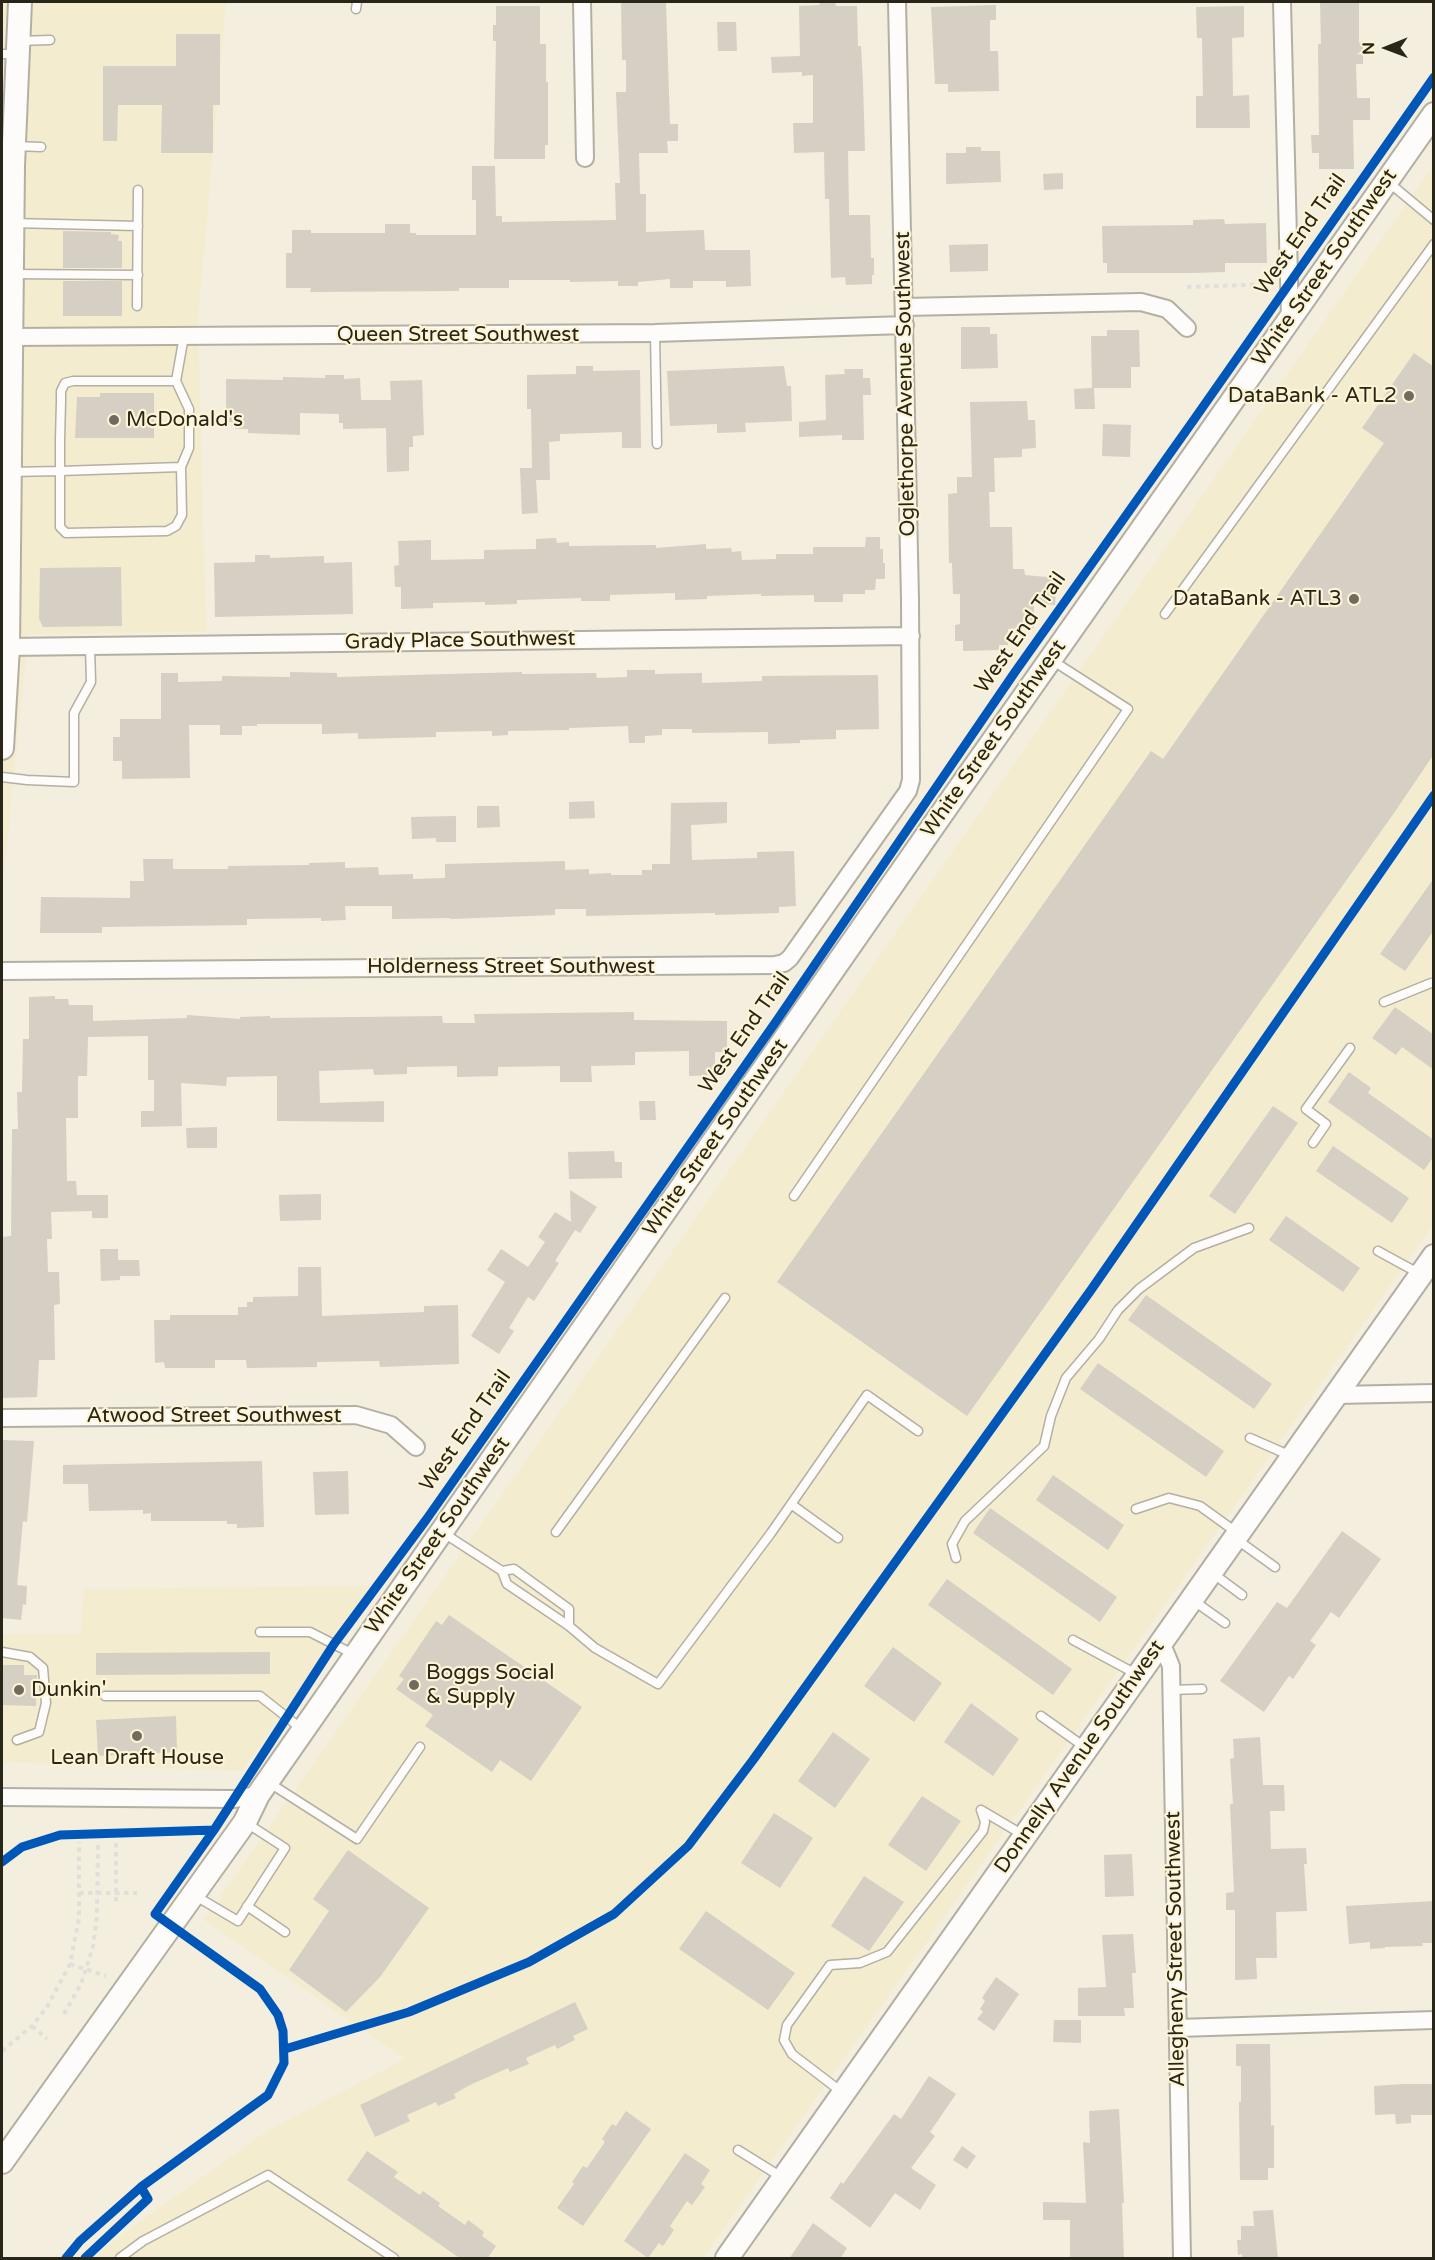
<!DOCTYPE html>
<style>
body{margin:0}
#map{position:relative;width:1435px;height:2260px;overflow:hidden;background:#f3eedd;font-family:"Varela Round",sans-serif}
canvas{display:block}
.frame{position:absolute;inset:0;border:3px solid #282519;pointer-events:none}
.north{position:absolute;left:1357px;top:18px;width:60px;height:60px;-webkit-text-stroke:4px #fcf4d4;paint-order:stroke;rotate:269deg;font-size:16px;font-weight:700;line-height:24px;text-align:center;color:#282519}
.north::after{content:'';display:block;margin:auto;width:21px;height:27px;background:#282519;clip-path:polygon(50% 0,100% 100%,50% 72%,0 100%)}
</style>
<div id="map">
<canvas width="1435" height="2260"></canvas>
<div class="frame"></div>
<div class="north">N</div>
</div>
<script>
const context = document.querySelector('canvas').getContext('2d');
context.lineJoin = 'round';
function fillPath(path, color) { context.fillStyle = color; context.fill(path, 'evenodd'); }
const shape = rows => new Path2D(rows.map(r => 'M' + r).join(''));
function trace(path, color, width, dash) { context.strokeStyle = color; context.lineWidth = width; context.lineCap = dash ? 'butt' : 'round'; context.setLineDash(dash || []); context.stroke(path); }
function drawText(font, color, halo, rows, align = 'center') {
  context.font = font + ' "Varela Round",sans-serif'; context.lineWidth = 4.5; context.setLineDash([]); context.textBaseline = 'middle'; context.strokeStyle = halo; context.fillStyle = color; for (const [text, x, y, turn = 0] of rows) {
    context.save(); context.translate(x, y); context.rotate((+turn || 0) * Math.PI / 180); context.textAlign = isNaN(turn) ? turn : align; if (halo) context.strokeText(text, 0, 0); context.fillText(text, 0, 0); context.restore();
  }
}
const built = shape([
 [2,2,226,2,198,319,206,631,28,634,2,894],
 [1433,166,1433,1225,703,2258,96,2258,105,2247,267,2131,405,2059,204,1920],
 [370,1586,242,1771,2,1762,2,1634,81,1634,84,1589]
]);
const building = shape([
 [621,2,666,2,670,124,678,124,678,141,667,141,668,153,639,153,640,194,646,194,646,232,704,230,705,250,750,250,751,286,726,287,726,281,693,281,693,288,670,288,670,279,638,282,638,286,618,286,618,281,570,282,570,280,509,280,509,288,459,288,459,291,310,292,311,288,286,288,286,253,292,253,292,230,311,230,311,233,385,233,385,224,410,224,410,233,416,233,416,235,476,235,476,200,472,200,472,166,495,166,496,216,502,216,502,222,616,220,615,183,620,183,616,92,626,92,626,60,622,60],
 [819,2,835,2,836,6,857,6,858,46,861,46,863,83,865,151,848,151,849,215,870,215,871,258,874,258,874,275,872,275,872,284,846,285,845,277,831,278,829,199,825,199,824,152,794,153,793,123,813,123,813,75,802,76,802,72,772,73,771,57,800,56,799,6,820,5],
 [1320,2,1359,2,1359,43,1363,43,1363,64,1356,64,1357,98,1370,98,1370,120,1353,120,1354,169,1319,169,1319,153,1312,153,1311,135,1319,135,1318,44,1321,44],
 [996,5,996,20,990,20,990,51,998,51,999,91,948,92,948,84,935,84,931,7],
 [496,6,540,6,540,44,546,44,546,82,548,82,548,145,545,145,545,159,494,159,496,41,493,41,493,25,496,25],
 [1244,6,1244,37,1232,38,1233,96,1249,95,1250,128,1196,128,1196,96,1203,96,1202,38,1197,38,1196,7],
 [717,22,736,22,737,51,718,51],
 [176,34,220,34,220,105,213,105,213,153,161,153,162,105,118,105,117,141,103,141,103,66,176,66],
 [966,147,981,147,981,151,1000,151,1001,182,946,184,946,153,966,153],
 [1063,173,1063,189,1044,190,1043,174],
 [1224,219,1225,224,1266,223,1267,263,1225,263,1225,272,1194,273,1107,273,1107,263,1103,263,1102,226,1193,225,1193,220],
 [63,231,111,232,111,234,119,235,118,241,122,241,122,268,63,268],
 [988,244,988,271,950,272,949,245],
 [63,281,122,281,122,316,63,316],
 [961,327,990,327,990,334,997,334,998,368,961,369],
 [1107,330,1139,330,1140,367,1131,367,1131,388,1094,388,1095,409,1075,409,1074,389,1092,388,1091,336,1107,336],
 [1414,353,1434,367,1434,754,1394,813,967,1416,777,1282,1151,751,1163,759,1384,443,1362,428],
 [576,366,593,366,593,371,640,370,641,448,622,448,622,432,560,434,560,441,549,442,550,480,536,480,538,513,522,514,520,468,532,468,531,409,527,409,527,375,576,374],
 [784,366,787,386,791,386,792,421,745,423,746,432,717,433,717,424,670,426,667,371],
 [844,369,863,369,863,378,870,378,871,395,863,395,864,440,842,440,842,435,799,437,799,422,826,420,825,375,845,374],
 [325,375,344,375,344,379,360,378,361,400,391,400,390,381,422,380,424,435,413,436,413,447,409,447,409,471,387,472,386,428,343,429,343,423,339,423,339,414,300,413,300,435,248,433,248,429,235,429,235,422,226,422,226,379,283,380,283,377,325,378],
 [100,393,154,393,154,438,75,438,77,397,100,397],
 [1027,401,1028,420,1035,420,1036,448,1022,449,1022,457,994,458,995,492,989,492,990,527,1012,527,1013,569,1024,569,1025,575,1057,578,1055,605,1034,603,1034,628,1008,629,1008,645,999,645,999,650,963,651,963,641,955,641,955,625,960,624,960,594,953,594,952,563,949,563,948,494,957,493,957,477,972,477,970,402],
 [1103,424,1131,425,1130,457,1102,456],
 [866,537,880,537,880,549,883,549,883,563,885,563,885,579,876,579,875,590,865,590,865,594,843,594,843,602,814,602,814,595,761,596,761,594,707,596,707,599,675,600,675,593,610,595,610,601,581,601,581,598,517,600,517,604,485,605,485,602,433,603,433,608,401,609,401,587,395,587,394,566,399,565,398,541,431,540,431,560,484,559,484,550,536,549,536,539,556,538,557,543,569,542,569,546,656,545,656,548,706,544,706,549,731,548,732,552,741,551,742,560,776,559,776,554,813,554,813,547,865,547],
 [255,555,270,555,270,558,324,556,324,563,352,562,353,614,215,617,214,563,255,562],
 [121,567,122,626,43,627,39,619,40,568],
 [627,670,655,670,655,674,702,673,702,683,762,681,762,676,878,675,879,729,836,730,836,739,800,740,800,743,768,744,768,732,692,733,692,729,662,729,662,735,645,736,645,743,629,743,628,726,569,728,569,730,508,731,508,735,492,736,492,731,436,732,436,737,358,739,358,733,322,734,322,724,257,724,257,726,242,726,242,735,220,735,220,725,189,725,190,778,122,779,122,761,113,761,113,737,120,737,120,719,161,719,161,673,178,673,178,682,222,681,222,676,290,677,290,672,337,673,337,677,522,672,522,674,596,673,597,678,627,677],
 [594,801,595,818,569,819,569,802],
 [727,802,727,823,691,825,692,860,757,858,757,852,794,851,796,906,779,907,779,913,715,915,715,913,586,916,586,909,555,909,555,915,450,919,450,918,392,919,392,906,345,906,346,920,321,921,321,918,247,919,247,925,102,927,102,933,40,933,41,897,130,898,130,881,144,881,143,859,173,859,173,869,228,869,228,866,309,865,309,863,345,862,345,868,378,867,379,875,413,874,413,879,445,878,445,864,565,861,565,870,589,869,589,874,611,873,611,875,642,875,642,870,652,870,652,864,670,864,671,803],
 [477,806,499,806,500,827,477,828],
 [456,816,456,842,436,842,436,838,412,839,411,817],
 [1434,878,1434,930,1405,971,1380,954],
 [55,996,55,999,68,999,69,1005,93,1005,93,1021,187,1018,187,1015,240,1019,240,1017,270,1016,270,1018,442,1016,443,1023,475,1023,474,1014,634,1012,634,1020,727,1021,727,1052,715,1052,715,1075,689,1076,689,1051,635,1052,635,1065,591,1066,592,1082,560,1082,560,1066,498,1067,498,1076,457,1077,457,1066,407,1067,407,1074,374,1075,373,1069,319,1071,320,1103,384,1101,384,1122,277,1121,277,1076,227,1077,226,1086,181,1083,182,1126,141,1127,141,1111,154,1111,154,1080,148,1080,148,1036,88,1037,87,1076,78,1076,78,1118,66,1118,67,1181,76,1181,77,1195,108,1195,108,1218,92,1218,92,1211,51,1212,52,1239,47,1239,48,1272,59,1272,60,1304,54,1305,55,1360,39,1360,37,1397,2,1398,2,1237,11,1236,12,1129,18,1129,17,1092,22,1092,23,1039,29,1039,29,997],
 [1395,1007,1434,1035,1434,1070,1402,1047,1396,1055,1372,1038],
 [1349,1072,1371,1088,1368,1093,1434,1140,1434,1156,1424,1170,1328,1102],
 [639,1101,655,1101,656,1120,640,1120],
 [1273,1106,1298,1123,1235,1214,1209,1196],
 [217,1127,217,1148,187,1148,186,1128],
 [1333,1146,1409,1198,1392,1223,1316,1171],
 [614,1151,615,1162,622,1162,622,1178,569,1179,568,1152],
 [570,1190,597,1207,580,1233,575,1230,555,1261,559,1263,534,1301,528,1297,509,1328,514,1331,499,1354,471,1336,505,1282,487,1270,501,1249,528,1267,545,1242,538,1237,555,1212,571,1222],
 [321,1194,321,1220,280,1221,279,1195],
 [1286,1216,1360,1268,1343,1292,1269,1240],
 [100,1249,118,1249,118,1260,139,1260,140,1276,120,1276,120,1280,101,1281],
 [298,1267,321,1267,322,1316,424,1312,424,1306,458,1305,459,1364,380,1367,379,1361,317,1362,317,1367,247,1368,246,1360,215,1360,215,1368,165,1368,164,1362,155,1363,154,1320,170,1320,170,1315,238,1315,238,1307,247,1307,247,1302,253,1302,253,1297,298,1296],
 [1146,1295,1272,1384,1254,1409,1128,1320],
 [1098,1363,1224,1451,1206,1477,1080,1389],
 [2,1440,34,1441,27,1522,23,1521,17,1585,27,1586,26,1605,23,1604,21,1620,2,1618],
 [262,1461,264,1527,237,1528,237,1524,227,1524,227,1521,151,1521,151,1513,143,1514,143,1510,89,1511,88,1484,63,1484,63,1465],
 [348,1471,349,1514,315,1515,313,1472],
 [1053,1475,1124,1525,1108,1550,1036,1500],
 [990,1508,1117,1597,1100,1622,973,1533],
 [1342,1531,1381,1559,1339,1618,1331,1612,1310,1641,1316,1645,1293,1679,1289,1676,1264,1712,1220,1681,1277,1602,1287,1608],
 [947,1579,1072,1669,1053,1695,928,1605],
 [449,1615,582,1707,531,1781,500,1760,492,1772,425,1726,433,1715,396,1689,404,1679,399,1676,436,1621,442,1625],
 [893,1647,942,1683,914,1722,864,1686],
 [270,1652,270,1674,96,1675,96,1653],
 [2,1665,24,1665,24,1675,37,1675,36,1706,2,1705],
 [971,1703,1019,1739,993,1776,944,1742],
 [176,1716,177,1752,98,1756,96,1720],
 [833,1732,870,1759,835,1808,798,1781],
 [1260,1737,1263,1785,1284,1785,1285,1811,1270,1811,1271,1849,1306,1848,1307,1864,1304,1864,1307,1911,1276,1912,1277,1958,1256,1958,1257,1979,1235,1980,1235,1910,1226,1910,1226,1893,1234,1892,1230,1804,1233,1804,1230,1759,1234,1758,1233,1739],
 [922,1796,961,1821,926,1871,888,1845],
 [774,1813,813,1838,780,1888,741,1863],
 [348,1850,429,1908,380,1977,346,2012,289,1970,329,1911,313,1899],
 [1132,1854,1134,1896,1105,1897,1104,1855],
 [864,1876,904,1902,869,1951,831,1926],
 [1434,1901,1434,1943,1422,1943,1423,1946,1385,1947,1385,1948,1370,1949,1370,1942,1349,1944,1346,1906],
 [706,1911,795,1973,768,2010,679,1949],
 [1133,1934,1136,1973,1132,1973,1134,2008,1124,2008,1125,2016,1078,2016,1078,1988,1106,1987,1102,1935],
 [996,1977,1019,1994,994,2031,977,2019,983,2012,980,2009,985,2001,982,1998],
 [575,2002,588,2029,573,2036,575,2040,557,2049,555,2045,526,2058,529,2064,510,2072,508,2068,470,2085,454,2094,456,2098,438,2106,436,2102,407,2115,410,2121,375,2137,360,2105],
 [1054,2020,1081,2020,1081,2043,1053,2042],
 [1236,2044,1270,2044,1271,2126,1274,2125,1274,2168,1268,2168,1268,2180,1240,2180,1239,2102,1241,2102,1241,2066,1236,2066],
 [929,2076,956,2094,930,2132,935,2136,911,2168,936,2185,920,2210,895,2193,870,2228,830,2198,841,2182,843,2184,894,2114,901,2119],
 [1403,2084,1434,2084,1434,2115,1411,2115,1411,2123,1396,2124,1395,2114,1375,2115,1374,2086],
 [1119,2109,1124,2203,1122,2203,1124,2259,1070,2259,1070,2220,1043,2220,1043,2202,1086,2203,1083,2142,1090,2143,1089,2111],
 [626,2111,651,2129,583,2226,557,2208,574,2184,572,2182,583,2166,587,2168,605,2142,602,2139,612,2124,616,2126],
 [962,2146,976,2156,967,2169,953,2160],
 [367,2151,398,2172,394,2177,420,2195,423,2191,440,2203,438,2206,465,2225,468,2220,484,2232,482,2236,496,2246,487,2259,461,2259,347,2180],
 [685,2153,710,2170,701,2184,705,2187,692,2205,687,2201,670,2226,674,2230,663,2246,659,2243,648,2258,624,2241],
 [1273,2210,1278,2259,1242,2259,1242,2254,1238,2255,1237,2240,1241,2240,1241,2226,1254,2226,1253,2211],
 [813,2223,847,2248,840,2259,789,2259]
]);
const path = shape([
 [1187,287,1274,284],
 [116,1843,116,1904],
 [79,1893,137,1893],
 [70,1964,106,1976],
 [64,2014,81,1984,93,1947,97,1916,98,1843],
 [32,2026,47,2039],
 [285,2049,409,2012,529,1962,614,1914,688,1846,753,1760,1091,1290,1434,795],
 [2,2051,32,2026,47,2007,70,1964,79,1918,79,1842]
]);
const lane = shape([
 [356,9,357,2],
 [18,41,50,40],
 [2,54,17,54],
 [14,146,41,147],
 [1387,181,1434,220],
 [12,223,138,226],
 [12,274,138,275],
 [137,306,138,190],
 [655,333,657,444],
 [176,381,184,336],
 [10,472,60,471,181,467,182,515,176,526,167,531,66,533,60,527,60,440,61,401,61,391,65,383,73,381,176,381,189,409,189,448,181,467],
 [1165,614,1434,244],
 [2,777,27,780,74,782,74,713,91,682,90,646],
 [1384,1002,1431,983],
 [1313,1143,1326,1124,1306,1109,1350,1048],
 [794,1196,1128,709,1050,659],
 [1378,1251,1420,1274],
 [1250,1438,1291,1456],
 [791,1504,838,1538],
 [1136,1509,1169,1498,1200,1506,1236,1532],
 [442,1532,502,1571,507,1584,569,1626,595,1648,658,1684,771,1533,867,1395,918,1431],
 [556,1532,725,1298],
 [1236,1539,1275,1567],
 [956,1558,952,1544,965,1521,1044,1446,1051,1416,1066,1378,1099,1339,1118,1310,1139,1289,1194,1248,1249,1228],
 [502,1571,514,1569,569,1609,569,1626],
 [1211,1572,1242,1595],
 [1194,1601,1225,1623],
 [260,1632,310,1632,355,1655],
 [1073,1640,1138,1675],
 [2,1652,30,1657,43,1668,46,1703,39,1732,17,1740],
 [1171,1690,1202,1689],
 [105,1696,260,1696,303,1730],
 [1041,1716,1086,1748],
 [268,1782,357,1839,420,1747],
 [981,1810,1025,1836],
 [194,1895,238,1921,285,1848,245,1822],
 [247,1906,285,1932],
 [843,2093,792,2054,784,2040,787,2025,830,1965,860,1963,887,1952,983,1831,985,1822,981,1810],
 [738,2150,783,2178],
 [120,2258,143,2241,268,2175,394,2258]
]);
const street = shape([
 [582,2,585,158],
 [1282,2,1290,317],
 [904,307,1141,302,1167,309,1187,328],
 [10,337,655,333,905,325],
 [8,647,911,636],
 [2,971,775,965,784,963,790,958,908,791,911,780,910,599,897,2],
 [1336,1395,1434,1393],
 [2,1418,356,1415,391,1425,416,1447],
 [1161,1642,1171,1666,1182,2258],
 [2,1797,234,1799,258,1795],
 [1178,2028,1434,2020]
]);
const secondary = shape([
 [2,748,8,647,13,166,20,2],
 [2,2162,245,1822,258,1795,355,1656,950,802,1434,114],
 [727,2258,1434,1256]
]);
const cycleway = shape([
 [2,1862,22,1847,60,1835,214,1830,334,1644,426,1520,775,1023,1015,672,1193,421,1434,77],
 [285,2049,409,2012,529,1962,614,1914,688,1846,753,1760,1091,1290,1434,795],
 [66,2258,80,2241,141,2187,268,2095,284,2063,283,2031,278,2015,260,1989,155,1914,214,1830],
 [85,2258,148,2199,141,2187]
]);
const markers = [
 [1409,396,6,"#6f6b5e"],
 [114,420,6,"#6f6b5e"],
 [1354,599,6,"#6f6b5e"],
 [414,1685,6,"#6f6b5e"],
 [19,1690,6,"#6f6b5e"],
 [137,1736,6,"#6f6b5e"]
];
const streetNames = [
 ["West End Trail",1301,235,-55],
 ["White Street Southwest",1325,268,-55],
 ["Queen Street Southwest",458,335],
 ["Oglethorpe Avenue Southwest",906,384,-91],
 ["West End Trail",1021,633,-55],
 ["Grady Place Southwest",460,641,-1],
 ["White Street Southwest",994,739,-55],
 ["Holderness Street Southwest",511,967],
 ["West End Trail",745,1033,-55],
 ["White Street Southwest",716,1138,-55],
 ["Atwood Street Southwest",214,1416],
 ["West End Trail",466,1431,-55],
 ["White Street Southwest",438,1536,-55],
 ["Donnelly Avenue Southwest",1080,1757,-55],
 ["Allegheny Street Southwest",1176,1949,-91]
];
const poiNames = [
 ["DataBank - ATL2",1397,396,"right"],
 ["McDonald's",126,420],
 ["DataBank - ATL3",1342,599,"right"],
 ["Boggs Social",426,1673],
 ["& Supply",426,1697],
 ["Dunkin'",31,1690],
 ["Lean Draft House",137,1758,"center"]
];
fillPath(built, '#f4eccf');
fillPath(building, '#d6cfc4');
trace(lane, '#b3afa2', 11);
trace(street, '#b3afa2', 20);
trace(secondary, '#b3afa2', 26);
trace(path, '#e0dfda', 4, [4.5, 4.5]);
trace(lane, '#fdfcfa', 8);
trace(street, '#fdfcfa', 16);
trace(secondary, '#fdfcfa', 22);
trace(cycleway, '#0057b8', 9);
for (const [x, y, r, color] of markers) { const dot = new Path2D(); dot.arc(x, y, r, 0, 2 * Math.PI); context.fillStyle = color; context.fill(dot); trace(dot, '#fcf4d4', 2); }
drawText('21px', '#282519', '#fcf4d4', streetNames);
drawText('21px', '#282519', '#fcf4d4', poiNames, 'left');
</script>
